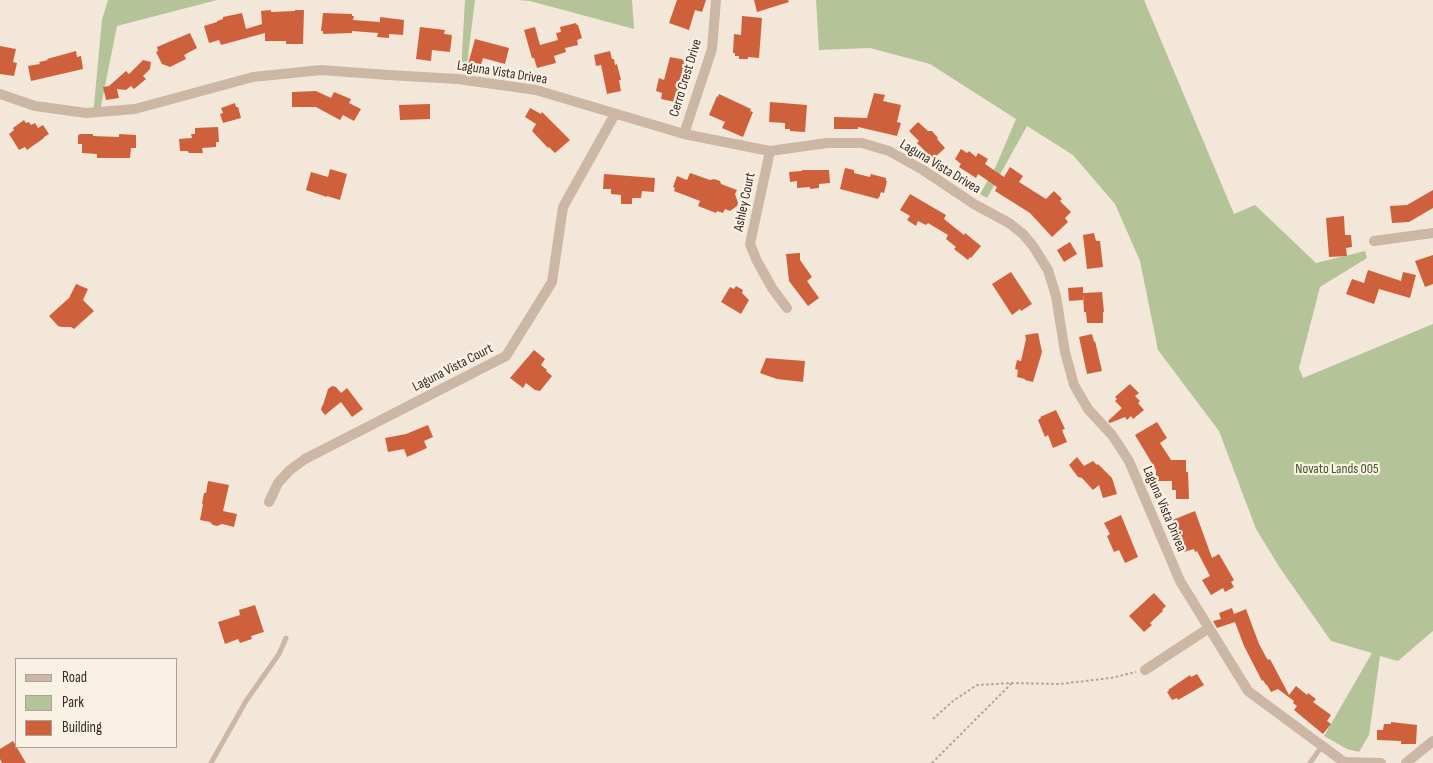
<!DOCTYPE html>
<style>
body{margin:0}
#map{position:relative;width:1433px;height:763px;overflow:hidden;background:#f3e7d9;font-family:"Sofia Sans Condensed",sans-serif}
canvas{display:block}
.legend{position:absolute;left:15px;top:658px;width:162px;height:90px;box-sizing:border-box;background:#faf1e5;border:1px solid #aca299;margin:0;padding:6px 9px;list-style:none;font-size:15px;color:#372b26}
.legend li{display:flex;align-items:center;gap:10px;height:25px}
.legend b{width:25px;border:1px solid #aca299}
</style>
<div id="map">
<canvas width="1433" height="763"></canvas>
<ul class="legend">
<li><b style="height:6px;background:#ccb7a4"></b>Road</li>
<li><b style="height:14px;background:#b4c398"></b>Park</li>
<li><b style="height:14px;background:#ce613c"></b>Building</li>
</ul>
</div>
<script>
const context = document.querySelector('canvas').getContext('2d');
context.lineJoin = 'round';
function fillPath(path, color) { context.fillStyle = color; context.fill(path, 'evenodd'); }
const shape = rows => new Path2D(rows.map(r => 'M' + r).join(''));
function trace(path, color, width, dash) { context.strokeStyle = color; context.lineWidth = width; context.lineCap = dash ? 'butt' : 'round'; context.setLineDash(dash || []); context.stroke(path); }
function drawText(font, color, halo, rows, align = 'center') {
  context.font = font + ' "Sofia Sans Condensed",sans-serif'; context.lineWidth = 4.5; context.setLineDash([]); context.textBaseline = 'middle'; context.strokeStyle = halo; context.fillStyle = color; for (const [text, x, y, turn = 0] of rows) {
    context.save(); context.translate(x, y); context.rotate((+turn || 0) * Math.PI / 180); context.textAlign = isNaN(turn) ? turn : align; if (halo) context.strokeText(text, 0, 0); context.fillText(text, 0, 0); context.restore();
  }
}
const green = shape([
 [108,0,217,0,117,26,99,116,93,116,102,20],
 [465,0,475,0,466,72,461,72],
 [518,0,632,0,634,29,530,1],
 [816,0,1144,0,1234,214,1255,205,1316,263,1365,251,1367,258,1320,287,1299,368,1303,378,1433,324,1433,631,1398,661,1380,656,1369,735,1359,752,1347,749,1324,736,1372,653,1331,641,1280,568,1256,529,1219,431,1158,350,1140,261,1115,204,1073,155,1027,126,987,198,980,194,996,166,1016,119,930,64,870,48,819,50]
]);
const building = shape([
 [677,0,706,0,702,12,695,10,689,30,669,23],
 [754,0,788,0,789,2,757,12],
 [271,10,271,12,295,11,295,10,304,10,303,44,286,44,286,41,265,41,265,33,221,45,219,40,209,43,204,26,217,22,217,21,223,19,223,17,242,13,246,29,262,24,261,11],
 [323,13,352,14,352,16,354,16,353,20,380,22,380,17,404,20,403,35,389,34,389,38,377,37,378,33,352,31,352,33,323,34,323,31,321,31],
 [742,16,762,18,759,58,748,57,748,59,739,59,739,56,735,56,735,53,733,53,734,34,741,35],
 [576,23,577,25,578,25,582,38,577,40,578,45,565,48,566,52,554,56,556,63,537,68,534,58,532,58,524,30,535,27,540,45,558,40,556,33,561,32,560,27],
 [420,27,445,30,444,34,452,35,450,52,432,50,431,61,416,59],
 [190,33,197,48,184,55,186,59,170,67,162,64,156,52,158,51,157,47],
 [475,39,509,48,505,64,483,58,479,71,467,68],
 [0,46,16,49,13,62,17,63,14,76,0,74],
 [76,51,77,57,81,56,83,69,31,81,28,66,40,64,39,62,48,60,47,59],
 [610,51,612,59,614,59,615,65,617,64,621,80,619,80,621,91,607,94,601,65,596,66,594,55],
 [670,57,685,60,679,86,684,88,681,98,676,97,675,102,661,99,662,93,656,91,659,78,664,80],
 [143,60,151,62,150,69,143,76,146,79,134,89,131,86,126,90,117,89,119,98,106,100,103,87,109,86,126,71,129,74],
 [316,91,331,98,334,92,351,99,349,103,361,109,354,121,343,115,340,120,316,107,292,107,292,92],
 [874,93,885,95,883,101,901,105,897,122,901,123,897,136,858,127,858,129,834,129,834,117,867,118],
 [719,94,751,109,750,111,753,112,743,137,722,128,725,122,709,115,717,96,718,97],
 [770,102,807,105,805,132,790,131,790,129,785,129,785,123,769,122],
 [235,103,236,107,238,107,241,118,223,123,220,114,223,113,221,108],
 [430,104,430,119,400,120,399,105],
 [530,108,541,114,542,112,570,140,555,153,549,147,548,148,532,131,536,124,525,117],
 [24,120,26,123,29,122,31,125,35,123,38,128,43,125,49,134,44,137,44,138,27,150,25,147,19,150,9,134,14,130,13,128],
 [918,122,928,131,932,131,938,138,937,139,945,148,933,159,917,143,919,141,909,131],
 [218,127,219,142,216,142,216,147,202,148,203,153,189,153,188,151,180,151,179,139,192,138,191,134,195,134,195,128],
 [81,134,93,134,93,136,119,137,119,134,136,135,136,148,131,148,130,158,97,158,97,154,82,153,82,144,78,144,78,135],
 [961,149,967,153,969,151,976,157,978,153,988,159,985,164,1004,177,1010,167,1023,176,1019,182,1046,199,1054,191,1062,199,1060,201,1071,212,1065,218,1068,222,1052,237,1030,213,995,191,997,187,978,174,976,178,959,167,961,164,955,159],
 [845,168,854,170,854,173,870,177,871,174,886,178,886,181,887,181,884,193,881,192,879,198,878,197,878,199,840,189],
 [330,169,347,174,340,200,327,196,327,197,306,190,311,172,328,177],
 [802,170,829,170,830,183,819,184,819,188,810,189,810,187,797,188,797,181,790,182,789,172,802,171],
 [690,173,710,180,714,179,720,181,721,184,737,190,735,194,738,203,737,206,730,211,725,209,723,213,717,211,716,213,698,206,700,201,674,191,675,188,673,187,677,176,687,180],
 [604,174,655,178,654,192,642,191,641,198,632,198,632,204,621,204,621,195,611,194,611,189,603,189],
 [1433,190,1433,208,1409,222,1392,223,1390,206,1407,205],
 [910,194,946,215,944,219,964,235,965,233,981,246,971,258,970,257,968,260,954,249,956,247,946,239,948,235,928,223,926,225,918,221,916,226,907,220,910,216,900,210],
 [1344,216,1345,235,1351,235,1352,247,1346,248,1347,256,1329,257,1326,218],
 [1094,233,1096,241,1100,241,1103,267,1087,269,1083,235],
 [1070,242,1077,254,1064,262,1057,250],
 [800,253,800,260,812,277,807,281,819,298,808,306,789,281,786,254],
 [1433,255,1433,284,1425,287,1415,261],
 [1368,270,1401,281,1403,272,1416,275,1410,298,1379,289,1374,304,1346,294,1352,279,1364,283],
 [1011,272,1032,304,1021,311,1020,309,1012,315,992,284],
 [76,284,88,289,83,300,94,311,74,329,71,327,62,327,58,326,49,316,69,298],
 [736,286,743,290,742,293,749,300,741,314,721,302,730,287,734,289],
 [1083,287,1083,300,1069,301,1068,288],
 [1102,292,1104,312,1103,312,1103,323,1087,323,1086,312,1084,312,1083,293],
 [1038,333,1042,352,1033,382,1025,380,1025,379,1017,377,1018,370,1015,369,1017,360,1021,361,1026,339,1025,335],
 [1092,334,1094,342,1095,341,1102,371,1087,374,1079,337],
 [534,350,545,359,541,365,547,370,546,371,552,376,540,391,535,390,526,383,523,388,510,378],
 [766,358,805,361,803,382,777,379,760,373],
 [1130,384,1139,393,1135,396,1140,401,1138,403,1144,410,1133,419,1131,416,1127,420,1125,417,1110,423,1108,421,1122,408,1115,401,1117,399,1115,397],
 [332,386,336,387,341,393,347,388,363,409,352,417,341,402,325,415,321,410,322,406,323,405,328,389],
 [1056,410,1065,429,1062,430,1067,442,1053,448,1048,435,1045,437,1038,420,1041,418,1040,417],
 [1157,422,1167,438,1160,443,1171,460,1186,460,1186,472,1188,472,1189,499,1176,499,1176,490,1172,490,1172,481,1156,481,1156,470,1135,435],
 [428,425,433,437,424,441,427,448,407,457,404,449,388,452,385,438,406,434],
 [1077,457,1084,466,1093,461,1097,465,1098,464,1112,478,1117,494,1103,498,1099,485,1093,490,1082,478,1078,477,1069,465],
 [208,481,229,485,223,511,237,514,234,527,222,524,217,526,213,525,210,522,200,520,203,504,202,504,204,493,206,493],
 [1195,511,1212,558,1219,554,1234,580,1231,582,1234,587,1225,592,1223,588,1211,595,1202,580,1210,576,1197,551,1195,552,1194,549,1184,552,1179,537,1176,538,1170,521],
 [1121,515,1138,557,1125,563,1119,550,1114,552,1107,536,1110,534,1104,523],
 [1154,593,1166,606,1162,610,1163,611,1150,623,1152,625,1144,632,1129,616],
 [255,605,264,632,251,636,252,639,240,643,238,639,225,644,218,622,240,615,239,610],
 [1232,608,1234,614,1246,609,1259,644,1266,657,1268,660,1270,659,1289,695,1296,686,1307,695,1308,693,1316,699,1313,702,1331,715,1327,721,1331,724,1323,734,1294,710,1297,706,1293,703,1294,701,1278,689,1271,692,1267,685,1266,685,1263,680,1262,681,1244,646,1235,622,1217,628,1213,621,1221,619,1219,613],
 [1197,674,1204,685,1178,700,1177,698,1172,700,1167,692,1169,691,1168,690,1190,675,1191,677],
 [1391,722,1417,725,1416,744,1401,744,1401,741,1377,740,1377,730,1383,730,1384,724,1391,724],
 [13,741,26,763,2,763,0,759,0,749]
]);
const path = shape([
 [933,719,953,701,977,685,1012,683,1059,684,1111,678,1136,672],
 [932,763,1012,683]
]);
const service = shape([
 [211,763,246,701,279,654,286,638],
 [1310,763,1322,746]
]);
const minor = shape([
 [0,94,35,106,86,113,135,109,253,77,321,70,388,75,458,79,536,90,684,134,770,151,827,143,862,143,889,151,923,170,974,204,1009,223,1023,234,1033,246,1048,270,1056,296,1065,352,1074,385,1088,409,1112,435,1129,461,1180,581,1248,691,1344,762,1381,763],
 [684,134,712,49,716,0],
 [770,151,750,244,757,261,772,288,787,308],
 [1374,241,1433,233],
 [269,502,278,483,290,470,305,459,506,356,552,282,563,207,615,114],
 [1145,670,1209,628],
 [1406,763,1433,741]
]);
const streetNames = [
 ["Laguna Vista Drivea",502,73,9],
 ["Cerro Crest Drive",686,78,-73],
 ["Laguna Vista Drivea",940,167,31],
 ["Ashley Court",745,202,-78],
 ["Laguna Vista Court",453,368,-27],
 ["Laguna Vista Drivea",1164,509,67]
];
const parkNames = [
 ["Novato Lands 005",1337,469]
];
fillPath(green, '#b4c398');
fillPath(building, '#ce613c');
trace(path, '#b8a08e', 2, [2.5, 2.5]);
trace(service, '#ccb7a4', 5);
trace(minor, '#ccb7a4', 10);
drawText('14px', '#372b26', '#faf1e5', streetNames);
drawText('14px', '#455628', '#faf1e5', parkNames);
</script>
